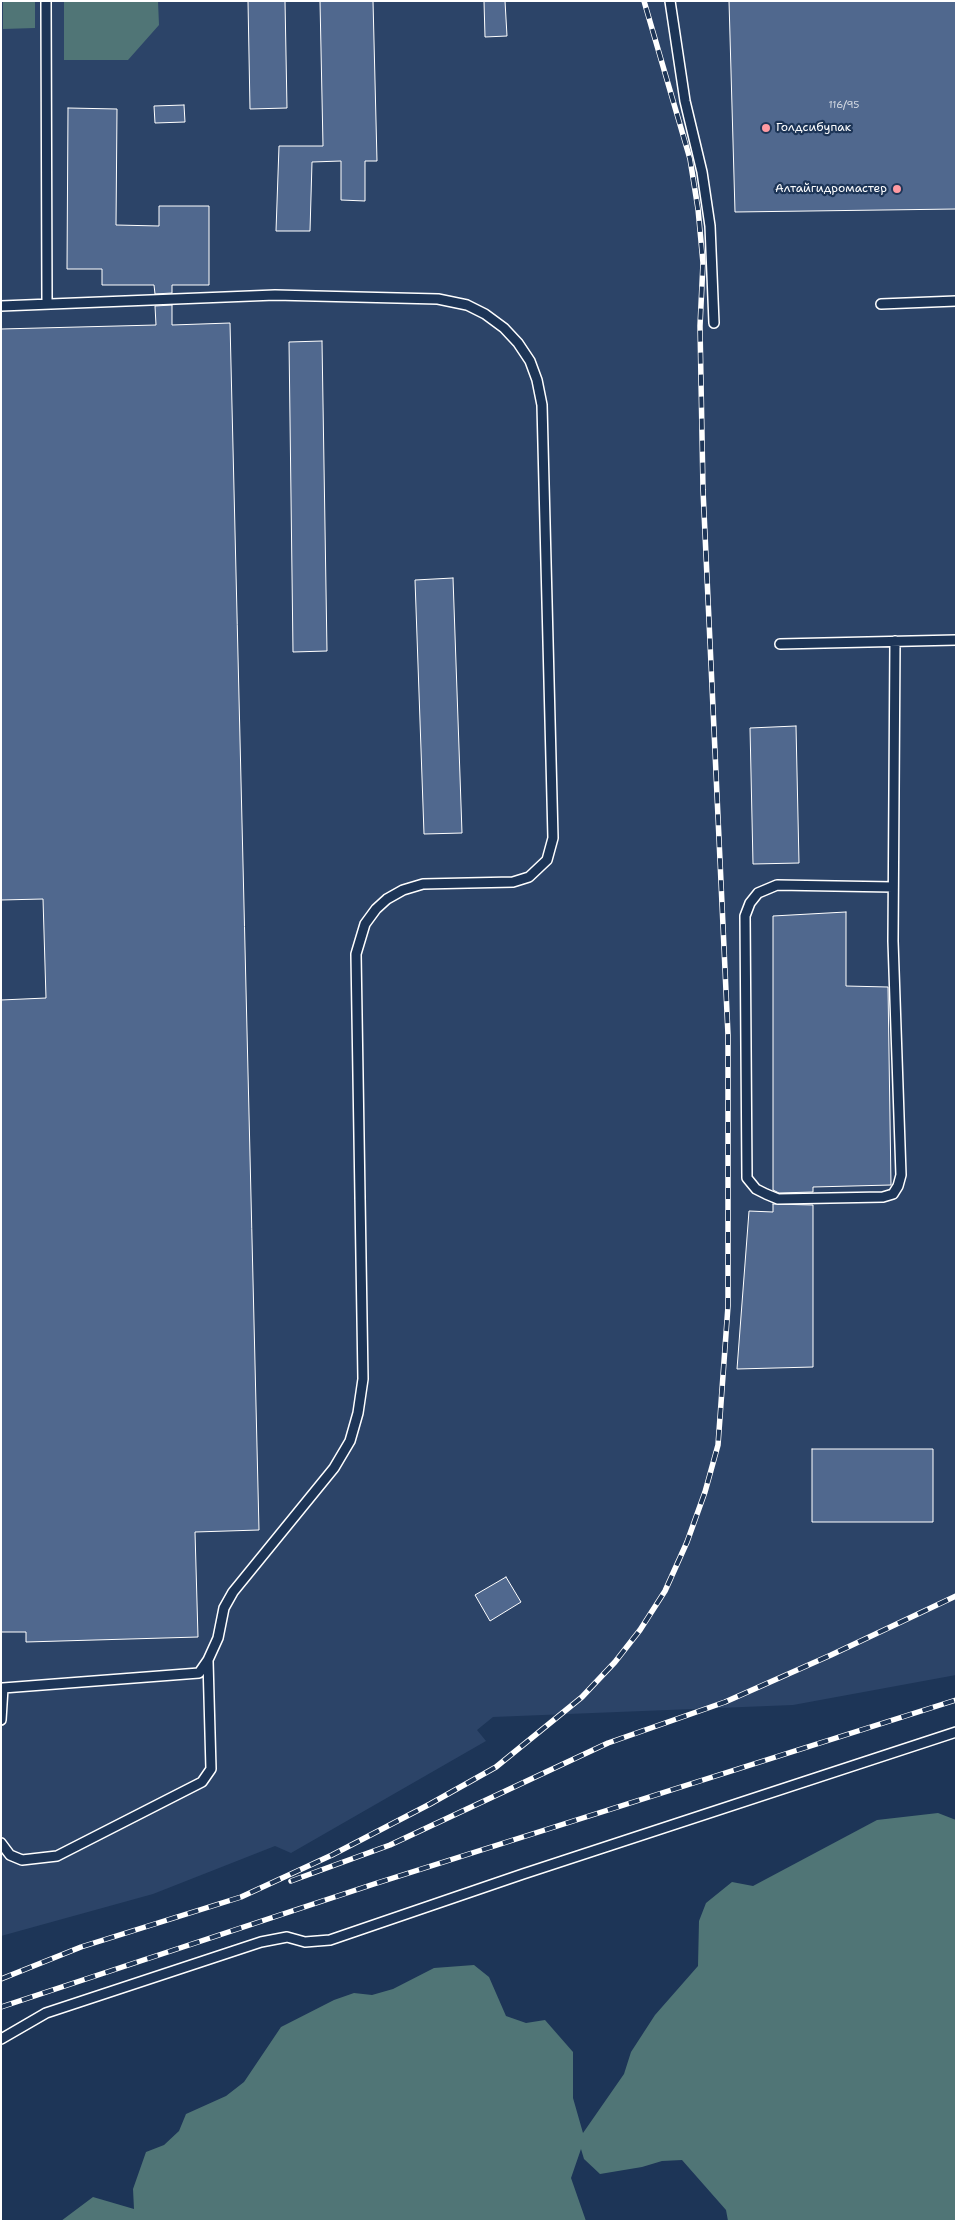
<!DOCTYPE html>
<meta charset="utf-8">
<style>
body{margin:0}
#map{position:relative;width:957px;height:2222px;overflow:hidden;background:#1d3557;font-family:"Shantell Sans",sans-serif}
canvas{display:block}
.frame{position:absolute;inset:0;border:2px solid #fff;pointer-events:none}
</style>
<div id="map">
<canvas width="957" height="2222"></canvas>
<div class="frame"></div>
</div>
<script>
const context = document.querySelector('canvas').getContext('2d');
context.lineJoin = 'round';
function fillPath(path, color) { context.fillStyle = color; context.fill(path, 'evenodd'); }
const shape = rows => new Path2D(rows.map(r => 'M' + r).join(''));
function trace(path, color, width, dash) { context.strokeStyle = color; context.lineWidth = width; context.lineCap = dash ? 'butt' : 'round'; context.setLineDash(dash || []); context.stroke(path); }
function drawText(font, color, halo, rows, align = 'center') {
  context.font = font + ' "Shantell Sans",sans-serif'; context.lineWidth = 4.5; context.setLineDash([]); context.textBaseline = 'middle'; context.strokeStyle = halo; context.fillStyle = color; for (const [text, x, y, turn = 0] of rows) {
    context.save(); context.translate(x, y); context.rotate((+turn || 0) * Math.PI / 180); context.textAlign = isNaN(turn) ? turn : align; if (halo) context.strokeText(text, 0, 0); context.fillText(text, 0, 0); context.restore();
  }
}
const built = shape([
 [1,1,956,1,956,1675,793,1705,493,1717,477,1730,486,1741,291,1853,275,1846,153,1894,1,1936]
]);
const green = shape([
 [3,1,35,1,35,28,3,29],
 [64,1,158,1,159,25,128,60,64,60],
 [938,1813,956,1820,956,2221,728,2221,726,2210,682,2160,662,2161,642,2167,600,2174,584,2159,581,2149,571,2178,586,2221,61,2221,93,2197,134,2209,133,2189,146,2152,164,2145,179,2131,186,2114,226,2096,244,2082,281,2027,334,2000,354,1993,372,1995,393,1989,434,1968,474,1965,489,1977,506,2016,526,2023,545,2020,573,2052,573,2098,583,2133,624,2074,631,2052,655,2015,698,1966,699,1921,706,1903,732,1882,753,1886,877,1820]
]);
const building = shape([
 [248,1,285,1,287,108,250,109,248,1],
 [320,1,373,1,377,161,365,161,365,201,341,200,341,161,312,162,310,231,276,231,279,146,323,146,320,1],
 [484,1,505,1,507,36,485,37,484,1],
 [729,1,956,1,956,209,735,212,729,1],
 [184,105,185,122,155,123,154,106,184,105],
 [68,108,117,109,116,225,159,226,159,206,209,206,209,285,172,285,172,293,155,294,154,285,102,285,102,269,67,269,68,108],
 [172,305,172,325,230,323,259,1530,195,1532,198,1637,26,1642,26,1632,1,1632,1,1000,46,998,43,899,1,900,1,329,156,325,155,306,172,305],
 [322,341,327,651,293,652,289,342,322,341],
 [453,578,462,833,424,834,415,580,453,578],
 [796,726,799,863,753,864,750,728,796,726],
 [846,912,846,986,888,987,891,1185,813,1187,813,1192,779,1193,773,1190,773,916,846,912],
 [773,1204,813,1205,813,1367,737,1369,749,1211,773,1212,773,1204],
 [812,1449,933,1449,933,1522,812,1522,812,1449],
 [506,1577,521,1602,490,1621,475,1595,506,1577]
]);
const lane = shape([
 [46,1,47,304],
 [670,1,685,101,702,172,710,226,714,323],
 [881,304,956,301],
 [1,306,275,295,438,299,467,305,485,314,504,328,518,343,530,361,537,380,542,405,553,838,547,860,529,877,513,882,423,884,403,890,387,899,376,909,365,924,356,954,363,1379,358,1413,350,1441,334,1468,233,1592,224,1608,218,1638,208,1660,199,1673,3,1688,1,1720],
 [780,644,956,640],
 [893,887,777,885,758,893,750,903,745,916,747,1178,756,1189,766,1194,778,1199,883,1197,893,1194,898,1186,901,1175,893,941,895,641],
 [1,1843,10,1855,22,1860,57,1856,202,1782,211,1769,208,1661],
 [1,2039,46,2013,261,1942,287,1937,305,1942,330,1940,523,1874,956,1732]
]);
const rail = shape([
 [291,1881,390,1845,608,1743,725,1702,831,1655,956,1596],
 [1,1979,81,1947,241,1897,332,1855,430,1804,496,1767,582,1697,615,1662,640,1630,665,1591,687,1542,705,1492,718,1445,728,1306,728,1035,703,490,700,326,703,263,698,209,690,159,644,1],
 [1,2007,374,1884,956,1700]
]);
const markers = [
 [766,128,5,"#ff9aa2"],
 [897,189,5,"#ff9aa2"]
];
const numberNames = [
 ["116/95",844,105]
];
const poiNames = [
 ["Голдcибупак",776,128],
 ["Алтайгидромастер",887,189,"right"]
];
fillPath(built, '#2c4468');
fillPath(green, '#507576');
fillPath(building, '#50688e');
trace(building, '#fff', 1);
trace(lane, '#fff', 12);
trace(lane, '#1d3557', 9);
trace(rail, '#fff', 5.5);
trace(rail, '#1d3557', 4, [11]);
for (const [x, y, r, color] of markers) { const dot = new Path2D(); dot.arc(x, y, r, 0, 2 * Math.PI); context.fillStyle = color; context.fill(dot); trace(dot, '#1d3557', 2); }
drawText('10px', '#d3d9e3', null, numberNames);
drawText('12px', '#fff', '#1d3557', poiNames, 'left');
</script>
